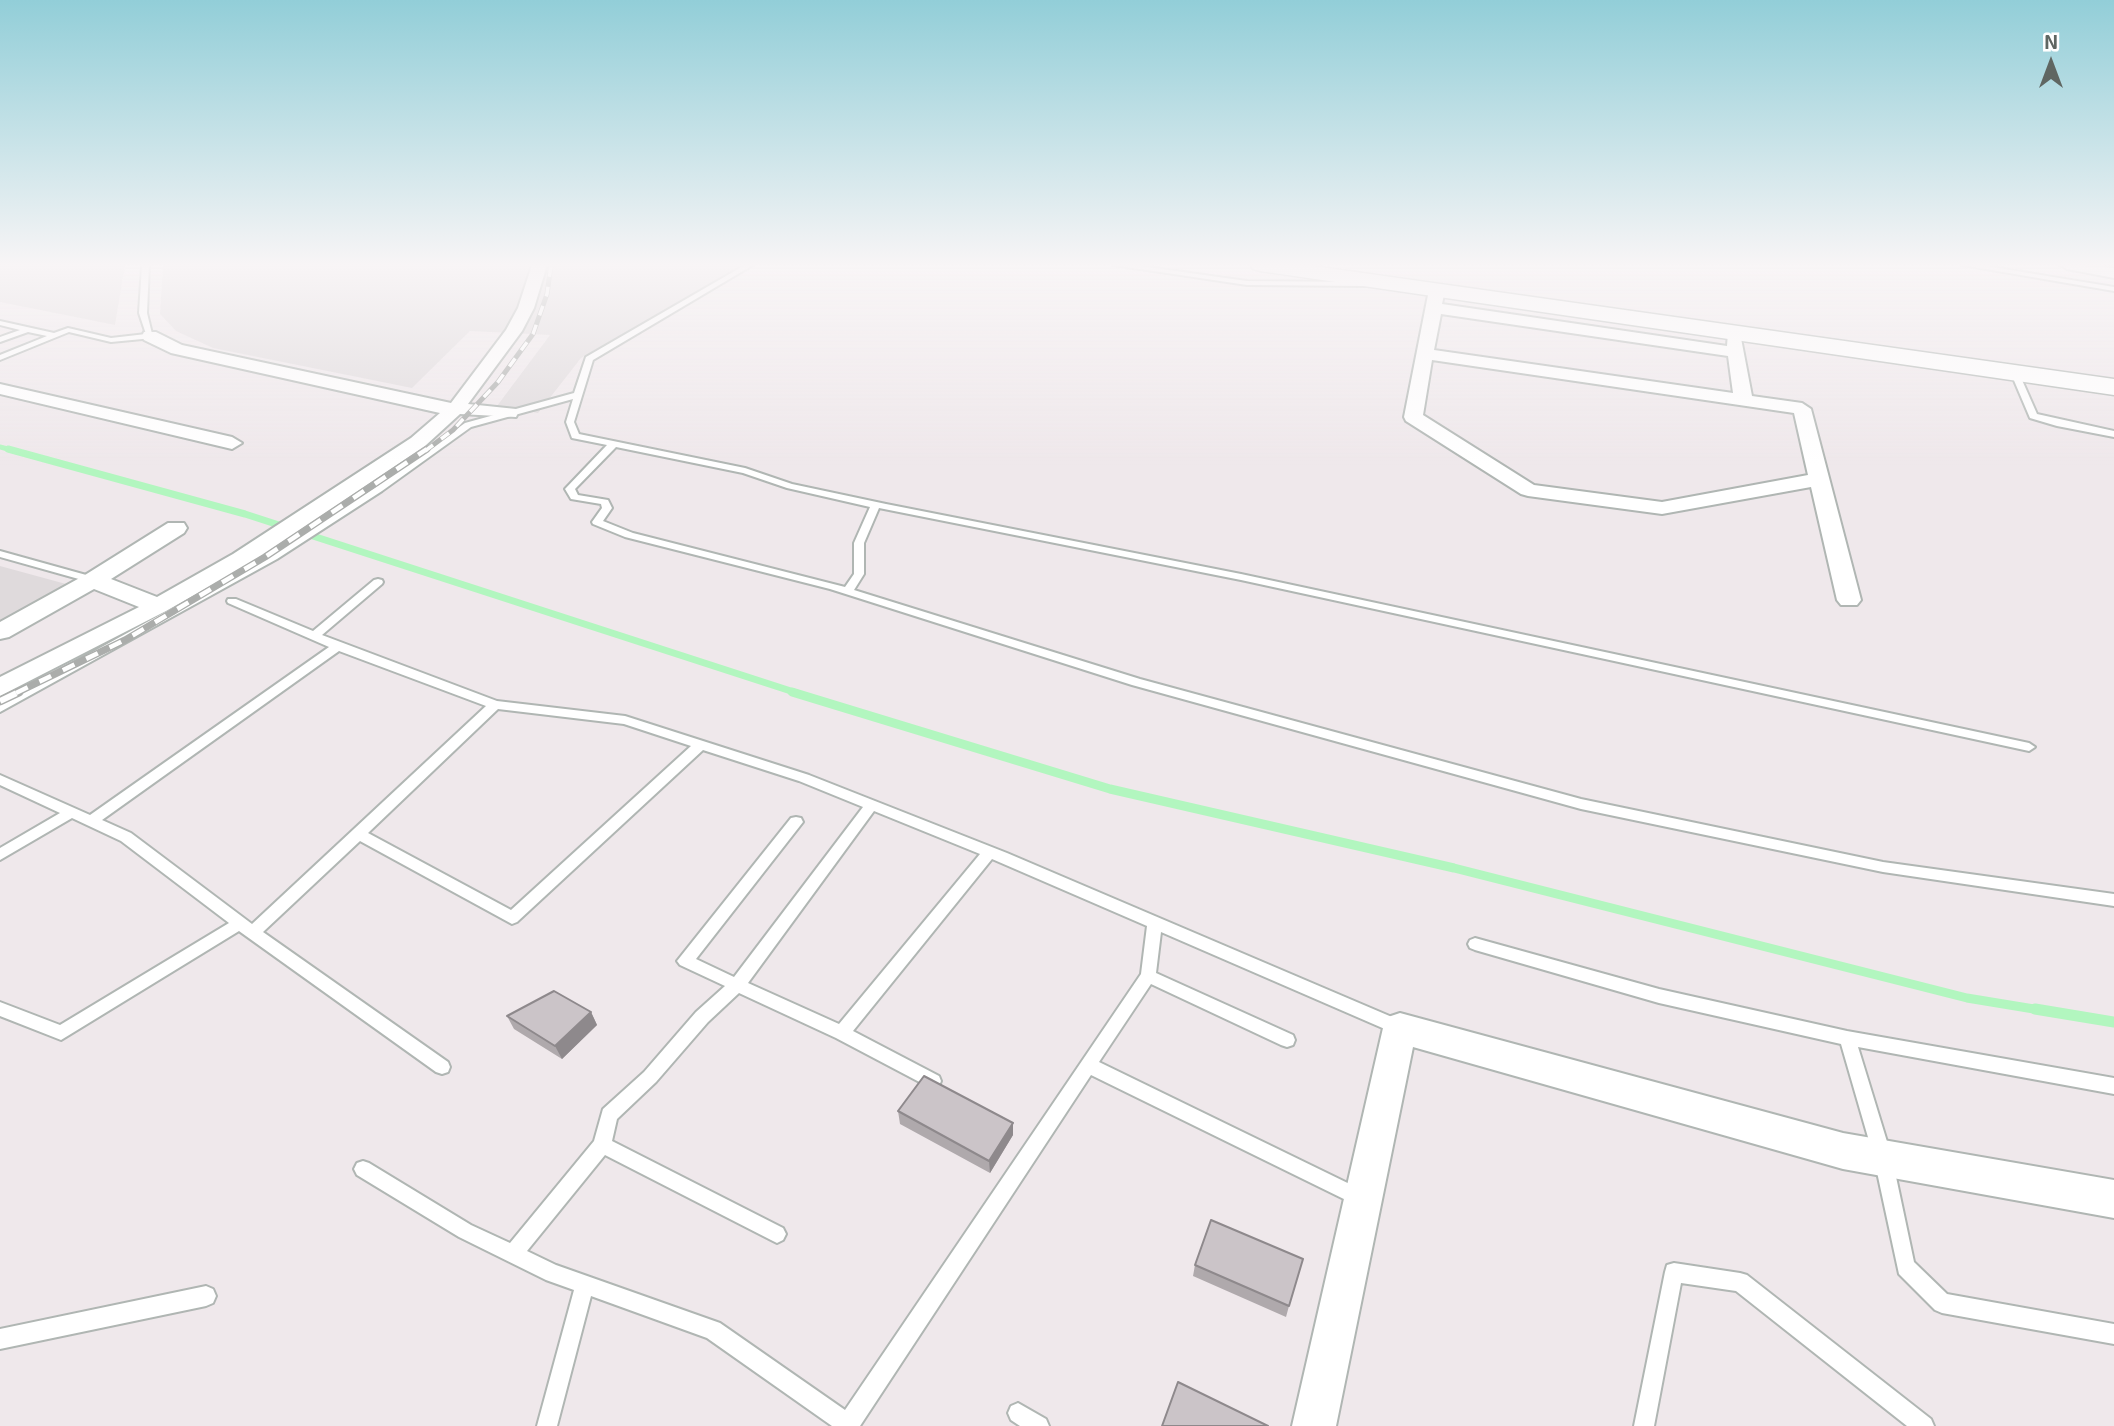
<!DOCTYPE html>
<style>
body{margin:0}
#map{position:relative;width:2114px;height:1426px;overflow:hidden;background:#efe8eb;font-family:"Exo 2",sans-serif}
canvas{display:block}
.north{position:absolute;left:2016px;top:28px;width:70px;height:70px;-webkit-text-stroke:5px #fff;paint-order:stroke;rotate:0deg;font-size:19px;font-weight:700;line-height:28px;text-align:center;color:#5f6662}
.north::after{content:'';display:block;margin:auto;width:24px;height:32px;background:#5f6662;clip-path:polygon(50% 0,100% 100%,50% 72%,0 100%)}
</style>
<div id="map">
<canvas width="2114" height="1426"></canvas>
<div class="north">N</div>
</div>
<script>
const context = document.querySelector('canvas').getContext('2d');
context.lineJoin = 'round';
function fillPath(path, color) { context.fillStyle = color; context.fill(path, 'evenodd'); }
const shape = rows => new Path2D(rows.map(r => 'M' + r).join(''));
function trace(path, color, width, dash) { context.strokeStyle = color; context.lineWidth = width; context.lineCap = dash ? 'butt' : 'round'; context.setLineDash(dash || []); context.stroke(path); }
const industrial = shape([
 [0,265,125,265,115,325,0,302],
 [163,265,744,265,581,358,538,413,497,406,550,335,470,331,412,388,213,348,176,331,160,314],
 [0,566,77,587,0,630]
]);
const streamFar3 = shape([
 [0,447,15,451]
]);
const streamFar2 = shape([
 [8,449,245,514,797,693]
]);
const streamFar1 = shape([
 [792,692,1110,789,1454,868,1967,998,2046,1011]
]);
const stream = shape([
 [2035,1009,2114,1022]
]);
const lane = shape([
 [142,265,149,265,147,313,153,338,111,342,69,332,0,360,0,355,47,336,28,332,0,342,0,337,20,330,0,325,0,321,54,333,68,328,111,338,146,334,139,313,142,265],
 [745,265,753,265,593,360,574,422,579,434,745,468,792,484,886,504,1241,574,2029,743,2035,747,2029,751,1241,580,879,508,864,543,864,574,854,590,1140,679,1581,799,1883,862,2114,894,2114,906,1883,872,1581,809,1132,685,830,589,625,537,593,524,592,522,602,508,601,504,571,499,565,489,607,445,572,438,566,422,573,399,471,427,382,491,277,559,0,712,0,703,269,555,376,487,465,423,574,393,586,357,745,265],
 [616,447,743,473,787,488,870,507,854,543,854,574,845,587,633,533,603,521,612,508,608,500,578,495,575,489,616,447],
 [1113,265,1133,265,1247,281,1367,282,1371,284,1367,286,1247,285,1113,265],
 [1962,265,1980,265,2114,287,2114,291,1962,265],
 [2011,369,2018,371,2037,414,2114,431,2114,437,2057,426,2030,418,2010,371,2011,369],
 [0,551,97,578,98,580,93,583,0,557,0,551],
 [378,579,382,580,383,582,382,584,322,635,497,701,625,716,809,775,1007,853,1406,1023,1408,1028,1406,1033,1400,1035,1394,1033,1161,932,1156,973,1293,1035,1295,1040,1293,1045,1287,1047,1281,1045,1151,984,1099,1062,1364,1191,1367,1197,1364,1203,1358,1206,1352,1203,1091,1075,860,1426,832,1426,707,1338,591,1296,557,1426,537,1426,574,1290,546,1280,459,1237,357,1175,354,1169,357,1163,363,1161,369,1163,471,1225,510,1243,594,1141,603,1109,644,1072,696,1012,725,986,680,965,677,961,791,818,796,817,801,818,803,822,696,959,734,977,863,807,799,781,703,750,517,922,512,924,360,841,263,932,448,1062,450,1067,448,1072,442,1074,436,1072,239,931,61,1040,0,1016,0,1002,60,1025,229,923,121,841,72,818,0,860,0,848,60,813,0,785,0,775,90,815,329,647,228,603,227,601,228,599,236,599,313,631,374,580,378,579],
 [339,651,486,706,252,924,131,833,102,820,339,651],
 [498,709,624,724,691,746,511,910,368,833,498,709],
 [874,811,980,854,839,1024,748,983,874,811],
 [992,859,1147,926,1141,974,845,1410,720,1323,556,1265,527,1251,605,1155,771,1240,777,1243,783,1240,786,1234,783,1228,612,1141,617,1119,656,1082,708,1022,739,993,836,1038,927,1086,933,1088,939,1086,941,1081,939,1076,853,1031,992,859],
 [1475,938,1659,989,1847,1031,2114,1078,2114,1094,1858,1047,1892,1158,1914,1262,1947,1294,2114,1324,2114,1344,1942,1313,1935,1310,1899,1274,1874,1158,1841,1044,1659,1003,1475,950,1470,948,1468,944,1470,940,1475,938],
 [1674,1263,1740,1273,1747,1275,1931,1419,1934,1426,1907,1426,1736,1291,1681,1283,1654,1426,1634,1426,1665,1272,1667,1265,1674,1263],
 [206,1286,213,1289,216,1296,213,1303,206,1306,0,1349,0,1329,206,1286],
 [1018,1403,1046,1419,1049,1426,1020,1426,1011,1420,1008,1413,1011,1406,1018,1403]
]);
const street = shape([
 [532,265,547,265,534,308,522,331,468,404,516,409,518,413,516,417,460,414,425,446,249,564,166,611,0,696,0,677,139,607,94,589,9,637,0,639,0,622,85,575,168,523,184,523,187,528,184,533,111,579,157,597,233,554,411,438,440,413,171,353,144,340,142,336,144,332,156,332,182,345,451,403,506,330,518,308,532,265],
 [2060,265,2114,268,2114,278,2067,269,2060,265],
 [1437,285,1445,290,1442,304,1727,346,1728,333,1740,333,1752,396,1802,403,1811,409,1861,600,1857,605,1841,605,1837,600,1811,487,1662,514,1528,496,1521,494,1406,421,1404,417,1429,290,1437,285],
 [1441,314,1728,356,1733,393,1434,350,1441,314],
 [1432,360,1794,413,1808,475,1662,502,1534,485,1423,415,1432,360],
 [0,384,232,437,242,443,232,449,0,394,0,384],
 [1400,1013,1843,1133,2114,1180,2114,1218,1843,1169,1413,1047,1336,1426,1292,1426,1383,1028,1388,1017,1400,1013]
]);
const secondary = shape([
 [1250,265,1306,265,2114,379,2114,395,1260,271,1253,269,1250,265]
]);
const railFar2 = shape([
 [425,451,453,430,498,382,533,334,547,294,551,265]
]);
const railFar1 = shape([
 [16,693,125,640,265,557,427,449]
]);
const rail = shape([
 [0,701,19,692]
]);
const wall = shape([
 [591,1012,597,1025,562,1059,514,1029,507,1016],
 [898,1111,1013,1135,990,1173,900,1124],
 [1195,1265,1289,1306,1286,1317,1193,1276]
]);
const shadedWall = shape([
 [591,1012,597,1025,562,1059,555,1046],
 [1013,1123,1013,1135,990,1173,989,1161]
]);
const building = shape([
 [554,991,591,1012,555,1046,507,1016,554,991],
 [924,1076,1013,1123,989,1161,898,1111,924,1076],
 [1211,1220,1303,1259,1289,1306,1195,1265,1211,1220],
 [1178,1382,1268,1426,1162,1426,1178,1382]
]);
fillPath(industrial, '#dfdadc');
trace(streamFar3, '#b2f6bf', 5);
trace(streamFar2, '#b2f6bf', 7);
trace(streamFar1, '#b2f6bf', 9);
trace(stream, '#b2f6bf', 11);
trace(lane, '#b0b6b3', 4);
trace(street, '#b0b6b3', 4);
trace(secondary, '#b2b8b5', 3);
fillPath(lane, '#fff');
fillPath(street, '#fff');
fillPath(secondary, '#fff');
trace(railFar2, '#abadab', 5);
trace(railFar1, '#abadab', 7);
trace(rail, '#abadab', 9);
trace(railFar2, '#fff', 3.5, [10]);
trace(railFar1, '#fff', 4.5, [13]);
trace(rail, '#fff', 6, [18]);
fillPath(wall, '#afa9ac');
fillPath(shadedWall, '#8e898c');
fillPath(building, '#cbc4c8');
trace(building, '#8e898c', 2);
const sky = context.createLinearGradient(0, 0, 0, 465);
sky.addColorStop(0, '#92ced8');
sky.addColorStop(0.57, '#f8f5f6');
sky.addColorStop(1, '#f8f5f600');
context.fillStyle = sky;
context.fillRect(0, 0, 2114, 465);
</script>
